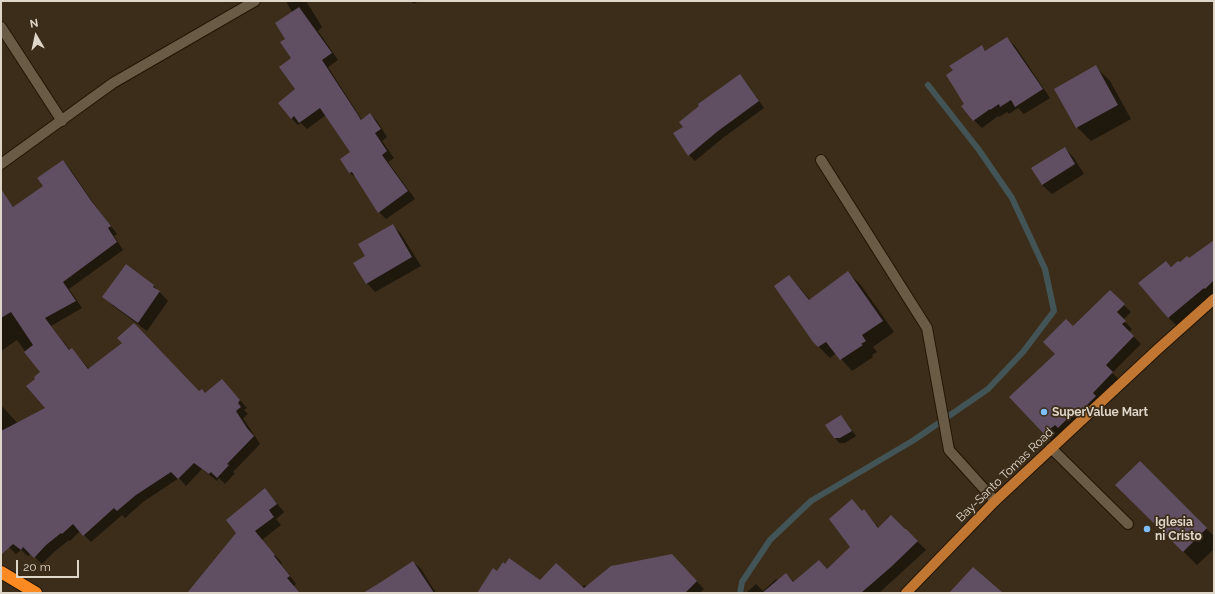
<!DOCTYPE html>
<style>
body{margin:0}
#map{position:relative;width:1215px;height:594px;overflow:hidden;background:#3b2d19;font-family:Raleway,sans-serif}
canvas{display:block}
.frame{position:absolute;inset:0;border:2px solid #dfd6ca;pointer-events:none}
.north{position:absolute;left:16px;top:16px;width:40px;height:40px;-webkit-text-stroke:3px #3b2d19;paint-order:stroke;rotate:351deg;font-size:11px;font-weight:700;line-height:16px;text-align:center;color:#dfd6ca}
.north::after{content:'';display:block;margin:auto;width:14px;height:18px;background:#dfd6ca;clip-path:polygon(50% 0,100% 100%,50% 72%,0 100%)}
.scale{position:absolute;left:16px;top:560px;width:63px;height:18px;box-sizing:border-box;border:2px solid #dfd6ca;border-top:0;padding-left:5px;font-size:12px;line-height:14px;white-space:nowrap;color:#dfd6ca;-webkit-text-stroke:3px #3b2d19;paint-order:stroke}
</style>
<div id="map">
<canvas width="1215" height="594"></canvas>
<div class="frame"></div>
<div class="north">N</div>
<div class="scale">20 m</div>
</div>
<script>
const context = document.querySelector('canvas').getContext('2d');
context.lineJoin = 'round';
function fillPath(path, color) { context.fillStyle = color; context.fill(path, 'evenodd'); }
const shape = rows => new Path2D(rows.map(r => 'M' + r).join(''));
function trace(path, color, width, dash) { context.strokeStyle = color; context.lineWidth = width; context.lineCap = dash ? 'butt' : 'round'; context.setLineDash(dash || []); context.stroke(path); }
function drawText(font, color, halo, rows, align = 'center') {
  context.font = font + ' Raleway,sans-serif'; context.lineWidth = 3.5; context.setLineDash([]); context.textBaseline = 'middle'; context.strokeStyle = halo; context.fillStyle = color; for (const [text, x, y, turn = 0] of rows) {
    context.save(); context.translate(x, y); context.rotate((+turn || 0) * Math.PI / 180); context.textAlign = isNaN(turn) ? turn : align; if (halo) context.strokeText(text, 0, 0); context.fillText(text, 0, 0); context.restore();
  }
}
const shadow = shape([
 [286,1,306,1,322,27,318,31,338,60,328,67,362,120,370,114,377,121,387,137,382,141,394,158,388,162,415,199,386,219,379,212,358,179,350,173,342,160,351,153,326,115,307,129,301,123,298,125,291,118,296,90,293,59,287,39,292,12],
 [411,1,419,1,414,4],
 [1007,38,1015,46,1050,98,1024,114,1018,108,1009,114,1007,112,999,117,998,116,982,128,974,120,965,104,954,71,981,46,987,52],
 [1096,67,1110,81,1131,119,1091,141,1077,127],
 [740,76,746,82,764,108,724,137,695,161,689,155,684,127,723,88,722,87],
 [1065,148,1074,158,1084,174,1052,194,1042,185],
 [63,162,70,169,99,211,117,234,114,236,123,250,69,289,82,308,51,326,70,350,72,349,89,369,206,394,222,380,247,408,244,410,248,414,243,418,260,444,233,472,235,473,225,484,219,478,217,481,202,469,186,486,179,478,143,502,125,518,122,515,91,542,80,531,70,541,69,540,54,552,42,564,31,553,28,556,21,550,16,554,6,544,1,545,1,405,77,489,36,379,41,373,17,340,1,351,1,206,8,201,14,207,44,187],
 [393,225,401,234,421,266,375,292,367,283,366,256],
 [1214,241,1214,296,1177,326,1169,318,1166,262,1172,267,1189,259],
 [848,273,860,284,894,332,873,347,877,352,872,355,873,357,852,371,836,353,830,358,814,342,789,276,800,288,810,300],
 [153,285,168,301,147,331,112,305,104,297],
 [1110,291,1131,312,1123,320,1132,329,1129,332,1141,344,1112,373,1120,380,1052,441,1010,397,1056,354,1073,327],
 [841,416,856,436,845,443,839,443,835,438],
 [1140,463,1214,536,1214,549,1197,565,1117,485],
 [265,489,284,512,276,519,281,525,262,540,282,563,281,564,296,584,294,586,300,593,189,593,237,533],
 [864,510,879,528,906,530,926,550,879,593,746,593,756,584,763,591,776,579,778,581,786,574,794,582,827,570,851,547,862,511],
 [413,562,421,569,436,593,365,593],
 [679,563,704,589,700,593,478,593,497,572,540,582,582,587,584,585,587,587]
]);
const stream = shape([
 [740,593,742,582,770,540,811,501,914,440,988,389,1023,352,1054,311,1045,269,1012,198,979,150,928,85]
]);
const building = shape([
 [299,7,332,53,322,60,356,112,361,120,370,113,381,129,375,133,387,151,382,155,408,191,378,213,352,172,349,173,340,159,350,152,320,108,299,123,294,116,291,119,278,103,295,89,279,67,291,58,280,42,285,39,275,23],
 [1007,37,1043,89,1015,107,1011,100,1000,107,999,104,990,110,990,109,973,121,961,106,964,104,946,75,953,70,949,66,982,45,985,51],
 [1096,65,1118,105,1076,128,1054,89],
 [740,74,759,101,718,131,688,156,673,133,683,127,679,122,699,106,698,104],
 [1065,147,1075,164,1042,185,1031,168],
 [63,160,92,202,111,226,108,228,117,242,63,282,76,301,45,318,69,350,72,348,88,369,122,343,117,338,134,323,199,391,202,389,205,393,222,379,240,400,238,403,241,407,236,411,247,428,254,436,227,464,229,465,217,478,211,472,209,474,194,463,178,479,171,472,136,495,117,511,114,508,83,536,73,524,62,534,61,533,46,545,34,558,23,547,21,550,13,544,1,555,1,431,45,408,26,386,35,379,34,377,40,372,24,352,33,345,11,312,1,318,1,189,13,207,43,186,37,178],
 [393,224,412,257,366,284,353,263,365,256,358,244],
 [1214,240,1214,280,1205,289,1204,288,1168,318,1138,283,1166,261,1171,267,1178,261,1180,262,1187,256,1189,258],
 [126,264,154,285,153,287,160,291,138,323,102,297],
 [848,271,883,321,862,335,866,341,861,344,863,345,840,360,826,342,818,347,813,342,774,286,789,275,809,300],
 [1110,290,1125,304,1117,312,1126,321,1122,324,1134,336,1106,365,1113,372,1093,393,1096,396,1082,410,1079,407,1058,428,1055,425,1044,434,1009,397,1055,354,1043,342,1066,319,1073,326],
 [841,415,852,431,840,438,834,438,825,425],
 [1140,461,1207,528,1183,552,1115,485],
 [265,488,277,504,269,510,274,517,255,531,275,555,274,556,290,576,287,578,300,593,187,593,236,533,226,520],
 [852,499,862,511,864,509,878,528,891,515,905,529,906,529,918,541,891,567,861,593,762,593,786,573,793,582,819,560,827,569,850,547,829,519],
 [672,554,697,581,685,593,477,593,493,568,497,571,503,562,505,564,509,558,540,580,556,563,584,588,611,566],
 [413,561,434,593,363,593,381,582],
 [973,567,1003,593,949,593]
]);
const minor = shape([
 [1,27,62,121],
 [821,160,927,328,949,450,995,501],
 [1,164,113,83,255,1],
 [1051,448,1128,524]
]);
const major = shape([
 [906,593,995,501,1158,349,1214,299]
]);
const highway = shape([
 [1,572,36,593]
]);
const markers = [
 [1044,412,4,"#7ebef9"],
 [1147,529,4,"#7ebef9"]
];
const poiNames = [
 ["SuperValue Mart",1052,412],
 ["Iglesia",1155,522],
 ["ni Cristo",1155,536]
];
const streetNames = [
 ["Bay-Santo Tomas Road",1005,475,-44]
];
fillPath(shadow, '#0007');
trace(stream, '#435457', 6);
fillPath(building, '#604e62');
trace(minor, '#221503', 12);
trace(major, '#221503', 12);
trace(highway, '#221503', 14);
trace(minor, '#6a5b46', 10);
trace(major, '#c17731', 10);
trace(highway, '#fb8a23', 12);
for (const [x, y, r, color] of markers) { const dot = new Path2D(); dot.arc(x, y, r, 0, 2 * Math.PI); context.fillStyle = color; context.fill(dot); trace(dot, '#3b2d19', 1.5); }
drawText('bold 12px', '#dfd6ca', '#3b2d19', poiNames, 'left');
drawText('12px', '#dfd6ca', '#3b2d19', streetNames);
</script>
